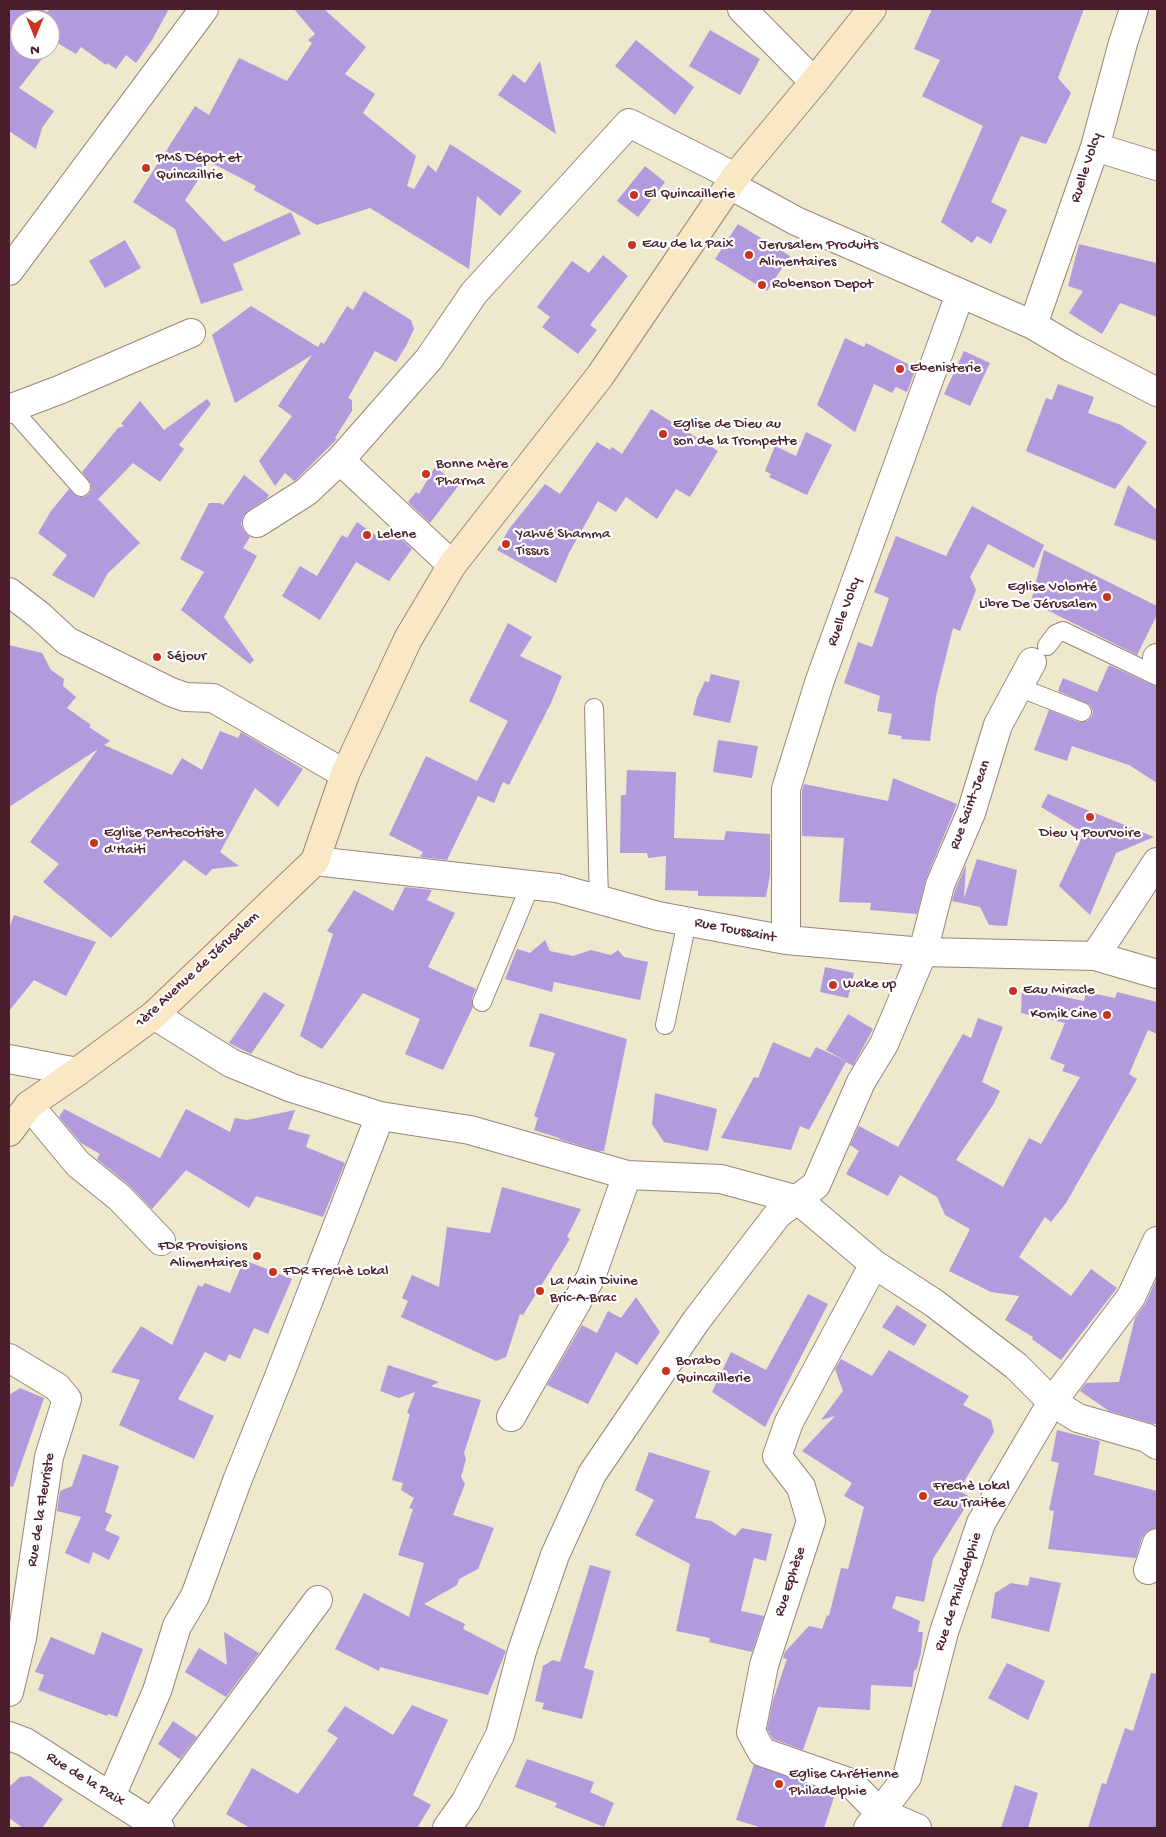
<!DOCTYPE html>
<meta charset="utf-8">
<style>
body{margin:0}
#map{position:relative;width:1166px;height:1837px;overflow:hidden;background:#eee8cc;font-family:"Gochi Hand",sans-serif}
canvas{display:block}
.frame{position:absolute;inset:0;border:10px solid #4a1f2b;pointer-events:none}
.north{position:absolute;left:10px;top:10px;width:50px;height:50px;box-sizing:border-box;background:#fff;border:1px solid #b7a5aa;border-radius:50%;rotate:180deg;font-size:14px;font-weight:700;line-height:20px;text-align:center;color:#4a1f2b}
.north::after{content:'';display:block;margin:auto;width:18px;height:22px;background:#c8321e;clip-path:polygon(50% 0,100% 100%,50% 72%,0 100%)}
</style>
<div id="map">
<canvas width="1166" height="1837"></canvas>
<div class="frame"></div>
<div class="north">N</div>
</div>
<script>
const context = document.querySelector('canvas').getContext('2d');
context.lineJoin = 'round';
function fillPath(path, color) { context.fillStyle = color; context.fill(path, 'evenodd'); }
const shape = rows => new Path2D(rows.map(r => 'M' + r).join(''));
function trace(path, color, width, dash) { context.strokeStyle = color; context.lineWidth = width; context.lineCap = dash ? 'butt' : 'round'; context.setLineDash(dash || []); context.stroke(path); }
function drawText(font, color, halo, rows, align = 'center') {
  context.font = font + ' "Gochi Hand",sans-serif'; context.lineWidth = 4.5; context.setLineDash([]); context.textBaseline = 'middle'; context.strokeStyle = halo; context.fillStyle = color; for (const [text, x, y, turn = 0] of rows) {
    context.save(); context.translate(x, y); context.rotate((+turn || 0) * Math.PI / 180); context.textAlign = isNaN(turn) ? turn : align; if (halo) context.strokeText(text, 0, 0); context.fillText(text, 0, 0); context.restore();
  }
}
const building = shape([
 [9,9,42,9,47,12,50,9,169,9,152,40,136,63,126,55,116,69,107,63,106,65,81,47,76,54,56,42,50,49,50,20,20,20,20,50,49,50,19,88,54,111,42,128,36,149,9,131],
 [294,9,324,9,366,47,345,74,375,94,363,113,416,156,407,186,414,189,428,165,436,172,450,144,522,191,500,216,477,196,469,269,370,208,317,225,254,190,256,186,210,162,185,200,224,242,291,212,301,234,233,264,243,290,201,304,175,229,133,202,195,106,209,115,239,58,287,81,312,43,308,40,315,34],
 [932,9,1084,9,1058,78,1071,93,1046,144,1021,136,991,202,1007,210,991,244,977,236,972,243,941,222,983,126,922,96,940,60,914,49],
 [710,30,760,59,740,95,689,66],
 [636,40,694,87,675,115,615,66],
 [540,61,556,134,498,95,513,74,525,83],
 [645,166,665,182,638,217,617,201],
 [738,224,790,256,767,291,715,259],
 [125,240,141,268,105,288,89,261],
 [1079,244,1157,263,1157,317,1120,303,1102,334,1069,313,1083,291,1068,286],
 [603,255,628,276,590,325,597,330,578,354,542,327,550,317,537,307,572,261,589,273],
 [364,291,411,320,414,329,406,346,396,362,375,351,348,398,352,400,352,411,335,438,337,439,296,480,294,481,285,473,275,486,259,461,292,416,278,406,312,355,235,403,212,335,251,306,318,347,321,342,324,344,347,306,353,310],
 [845,338,864,347,866,343,916,368,907,392,896,387,892,393,874,384,855,432,817,405],
 [964,351,990,363,970,406,944,394],
 [1058,384,1094,397,1088,413,1121,425,1147,442,1115,489,1026,451,1046,398,1052,400],
 [207,399,211,404,179,445,184,449,160,482,133,463,98,499,140,543,108,573,94,598,52,575,67,555,38,533,51,511,69,489,78,497,84,497,88,495,91,490,91,484,82,472,118,428,124,426,121,424,140,401,164,430],
 [651,409,718,451,690,497,676,489,657,519,626,497,616,512,598,501,569,553,556,583,497,550,509,529,545,484,560,494,597,442,610,450,612,447,622,454],
 [806,432,832,445,807,495,769,477,771,474,765,471,775,446,796,456],
 [435,467,459,485,430,523,408,502,416,492,419,494],
 [244,475,269,495,266,499,249,510,243,516,241,524,244,531,250,537,243,548,257,556,224,617,254,660,250,664,181,610,204,572,180,559,209,503,220,503,223,505],
 [1128,485,1157,510,1157,541,1114,525],
 [972,506,1044,545,1034,568,988,544,970,577,976,590,960,631,953,628,936,696,930,741,901,739,902,736,888,734,892,714,877,711,880,696,844,683,858,642,872,647,889,598,874,592,896,536,946,556],
 [357,522,381,539,390,528,412,549,389,581,356,562,320,620,282,596,300,566,317,576,342,535,347,538],
 [1044,550,1157,606,1157,615,1137,655,1031,602],
 [508,623,532,637,520,656,562,676,551,703,509,785,503,782,494,803,478,796,447,860,420,857,423,852,389,835,426,756,477,781,508,721,469,701],
 [9,645,42,653,51,670,64,679,63,686,76,697,67,708,91,725,89,727,110,741,104,745,172,775,182,758,202,770,220,731,238,738,241,732,303,769,278,807,255,788,220,852,239,866,212,869,206,876,184,860,111,938,43,882,59,864,30,842,98,749,9,807],
 [1109,665,1157,687,1157,783,1129,765,1072,746,1067,761,1034,750,1049,710,1079,722,1088,721,1092,716,1093,711,1090,705,1058,691,1063,678,1097,692],
 [711,674,740,681,730,723,693,715,697,698,705,681,709,682],
 [718,740,758,746,752,778,713,772],
 [627,770,676,772,674,838,724,840,726,831,770,834,770,875,766,897,698,896,698,891,665,890,666,856,648,858,647,853,620,853,621,795,626,795],
 [893,778,957,804,926,879,917,914,870,910,871,903,839,902,844,838,802,836,802,791,804,784,888,801],
 [1048,794,1154,837,1116,853,1090,915,1059,886,1084,833,1041,807],
 [977,859,1017,870,1007,926,989,925,980,907,952,901,955,890,966,865,964,898],
 [405,887,432,890,427,900,455,913,428,967,476,989,472,998,473,1007,443,1070,405,1054,420,1019,363,993,322,1049,300,1036,333,934,327,931,354,890,393,911],
 [14,915,96,942,66,996,34,980,9,1011,9,929],
 [545,940,550,951,573,956,591,950,611,955,618,950,624,957,648,962,640,1000,554,982,552,992,505,979,517,949,530,953],
 [825,967,854,973,848,998,820,992],
 [1022,988,1084,1001,1086,992,1115,998,1117,992,1157,1002,1157,1034,1148,1030,1129,1074,1137,1079,1066,1203,1051,1222,1045,1217,1019,1257,1071,1296,1091,1269,1117,1288,1061,1360,1032,1339,1033,1337,1005,1320,1019,1296,991,1292,949,1271,970,1229,945,1215,937,1197,900,1175,888,1196,846,1174,859,1151,850,1145,859,1126,898,1147,963,1034,971,1038,978,1018,1003,1027,982,1082,1000,1091,993,1105,956,1160,1003,1187,1029,1138,1041,1144,1080,1077,1062,1071,1065,1065,1050,1059,1065,1023,1021,1013],
 [264,992,285,1005,251,1054,229,1043],
 [540,1013,627,1039,604,1151,598,1151,559,1139,559,1138,534,1130,538,1118,534,1116,555,1053,529,1046],
 [848,1014,873,1029,853,1066,846,1062,809,1130,800,1126,791,1150,721,1138,754,1077,758,1078,773,1042,810,1058,816,1047,846,1061,826,1050],
 [655,1093,717,1109,708,1151,664,1142,652,1124],
 [64,1109,160,1158,186,1109,230,1132,235,1118,247,1120,295,1110,288,1129,310,1135,306,1147,345,1163,323,1217,256,1196,249,1208,186,1170,152,1209,130,1186,97,1159,100,1154,81,1143,59,1117],
 [502,1187,581,1209,567,1237,570,1239,523,1315,520,1314,506,1357,496,1361,401,1317,408,1301,402,1298,412,1275,439,1287,447,1227,490,1233],
 [244,1260,292,1279,268,1334,254,1328,240,1359,229,1354,225,1362,205,1352,178,1399,214,1416,194,1459,119,1425,140,1380,111,1372,141,1326,172,1345,198,1285,202,1287,205,1283,230,1293],
 [1157,1278,1157,1424,1154,1424,1109,1411,1080,1391,1086,1383,1119,1382,1135,1318,1145,1304],
 [808,1294,828,1304,765,1427,712,1392,731,1352,766,1370],
 [636,1297,660,1332,637,1365,616,1352,588,1404,547,1385,582,1325,597,1333,608,1311,621,1318],
 [897,1305,927,1325,914,1346,882,1327],
 [889,1350,969,1396,963,1405,991,1420,994,1432,959,1490,971,1498,933,1559,924,1602,896,1596,892,1608,920,1621,918,1632,923,1632,921,1653,917,1668,914,1671,912,1687,871,1685,870,1710,818,1707,803,1750,773,1739,767,1729,773,1700,787,1659,783,1658,785,1652,809,1626,822,1629,827,1615,829,1616,841,1568,848,1569,864,1507,844,1496,852,1483,802,1451,835,1416,821,1420,843,1391,835,1369,841,1359,872,1376],
 [388,1365,439,1382,431,1386,481,1400,464,1453,466,1459,461,1477,465,1484,453,1515,494,1528,478,1569,459,1579,457,1585,424,1604,465,1624,463,1629,506,1651,488,1695,380,1667,379,1671,335,1649,364,1593,409,1617,424,1563,398,1555,413,1509,409,1508,414,1498,401,1490,403,1483,392,1480,410,1414,407,1413,415,1392,399,1398,380,1391],
 [20,1388,44,1398,13,1487,9,1486,9,1395],
 [1057,1430,1100,1441,1094,1475,1157,1491,1157,1528,1146,1532,1142,1538,1136,1558,1048,1549,1054,1511,1049,1510,1059,1463,1051,1461],
 [649,1452,710,1471,695,1518,711,1521,735,1536,742,1528,772,1534,766,1561,754,1558,741,1611,764,1616,752,1652,709,1642,710,1638,676,1631,690,1564,635,1535,654,1500,635,1490],
 [83,1454,119,1466,105,1512,112,1515,105,1530,120,1537,109,1560,93,1552,89,1564,65,1553,81,1517,57,1511,60,1491,72,1486],
 [590,1565,611,1571,584,1668,594,1671,582,1719,542,1709,544,1703,535,1701,543,1666,553,1660,560,1662],
 [1030,1577,1061,1583,1049,1632,991,1618,995,1593,1011,1583,1028,1586],
 [102,1632,143,1649,117,1717,108,1714,107,1716,38,1690,44,1675,35,1672,51,1637,94,1655],
 [224,1632,259,1653,226,1697,185,1672,199,1648,227,1665],
 [1007,1663,1045,1681,1028,1720,988,1698],
 [1151,1673,1157,1674,1157,1828,1088,1828,1102,1783,1106,1784,1125,1728,1133,1731],
 [412,1705,448,1720,413,1795,431,1805,417,1828,250,1828,226,1814,252,1768,298,1794,338,1738,327,1731,345,1706,393,1735],
 [173,1721,197,1737,180,1759,158,1744],
 [527,1759,594,1782,590,1792,614,1803,604,1827,555,1807,557,1803,515,1787],
 [754,1764,835,1794,824,1828,763,1828,736,1820],
 [30,1776,63,1799,42,1828,23,1828,9,1818,9,1787,20,1777],
 [1015,1785,1038,1793,1028,1828,1001,1828]
]);
const lane = shape([
 [11,408,81,487],
 [1047,646,1056,634,1063,631,1157,676],
 [1018,687,1082,712],
 [594,708,599,900],
 [482,1002,530,886],
 [665,1025,687,922]
]);
const street = shape([
 [742,9,814,82],
 [1095,147,1157,166],
 [730,185,796,221,1033,325,1072,348,1157,392],
 [9,271,204,9],
 [1033,325,1095,147,1123,43,1134,9],
 [9,409,59,390,191,333],
 [257,523,306,492,340,460],
 [452,565,340,460,429,359,474,293,629,123,735,177],
 [9,592,39,615,67,641,171,692,185,697,213,698,345,774],
 [1157,658,1157,662],
 [315,861,557,888,658,916,786,940,923,952,1095,956,1157,974],
 [786,940,786,789,820,680,960,294],
 [1095,956,1157,862],
 [154,1015,231,1063,292,1088,380,1116,470,1130,627,1175,721,1179,798,1200,874,1264,934,1303,1016,1366,1052,1402,1078,1418,1147,1438,1157,1445],
 [9,1059,77,1072],
 [29,1105,78,1164,120,1198,161,1241],
 [874,1264,789,1422,777,1456,801,1487,811,1521,764,1665,751,1732,762,1752,851,1783,879,1812,917,1828],
 [9,1358,57,1387,67,1399,49,1457,22,1638,9,1692],
 [511,1417,591,1277,627,1175],
 [1148,1570,1157,1543],
 [9,1736,25,1742,160,1828],
 [111,1796,157,1691,177,1626,195,1596,237,1481,280,1374,380,1116],
 [152,1823,318,1600],
 [447,1828,466,1801,500,1735,522,1651,555,1555,592,1474,696,1321,778,1214,816,1185,861,1082,884,1044,923,952,940,885,971,813,998,725,1032,662],
 [868,1828,907,1777,944,1632,981,1523,1052,1402,1131,1297,1157,1241]
]);
const secondary = shape([
 [9,1132,29,1105,77,1072,154,1015,315,861,345,774,408,639,452,565,600,376,735,177,814,82,872,9]
]);
const markers = [
 [146,168,5,"#c8321e"],
 [634,195,5,"#c8321e"],
 [632,245,5,"#c8321e"],
 [749,255,5,"#c8321e"],
 [762,285,5,"#c8321e"],
 [900,369,5,"#c8321e"],
 [663,434,5,"#c8321e"],
 [426,474,5,"#c8321e"],
 [367,535,5,"#c8321e"],
 [506,544,5,"#c8321e"],
 [1107,597,5,"#c8321e"],
 [157,657,5,"#c8321e"],
 [1090,817,5,"#c8321e"],
 [94,843,5,"#c8321e"],
 [833,985,5,"#c8321e"],
 [1013,991,5,"#c8321e"],
 [1107,1015,5,"#c8321e"],
 [257,1256,5,"#c8321e"],
 [273,1272,5,"#c8321e"],
 [540,1291,5,"#c8321e"],
 [666,1371,5,"#c8321e"],
 [923,1496,5,"#c8321e"],
 [779,1784,5,"#c8321e"]
];
const poiNames = [
 ["PMS Dépot et",156,159],
 ["Quincaillrie",156,176],
 ["El Quincaillerie",644,195],
 ["Eau de la Paix",642,245],
 ["Jerusalem Produits",759,246],
 ["Alimentaires",759,263],
 ["Robenson Depot",772,285],
 ["Ebenisterie",910,369],
 ["Eglise de Dieu au",673,425],
 ["son de la Trompette",673,442],
 ["Bonne Mère",436,465],
 ["Pharma",436,482],
 ["Lelene",377,535],
 ["Yahvé Shamma",516,535],
 ["Tissus",516,552],
 ["Eglise Volonté",1097,588,"right"],
 ["Libre De Jérusalem",1097,605,"right"],
 ["Séjour",167,657],
 ["Eglise Pentecotiste",104,834],
 ["d'Haiti",104,851],
 ["Dieu y Pourvoire",1090,834,"center"],
 ["Wake up",843,985],
 ["Eau Miracle",1023,991],
 ["Komik Cine",1097,1015,"right"],
 ["FDR Provisions",247,1247,"right"],
 ["Alimentaires",247,1264,"right"],
 ["FDR Frechè Lokal",283,1272],
 ["La Main Divine",550,1282],
 ["Bric-A-Brac",550,1299],
 ["Borabo",676,1362],
 ["Quincaillerie",676,1379],
 ["Frechè Lokal",933,1487],
 ["Eau Traitée",933,1504],
 ["Eglise Chrétienne",789,1775],
 ["Philadelphie",789,1792]
];
const streetNames = [
 ["Ruelle Volcy",1087,168,-72],
 ["Ruelle Volcy",845,612,-70],
 ["Rue Saint-Jean",971,805,-70],
 ["Rue Toussaint",735,931,11],
 ["1ère Avenue de Jérusalem",198,970,-43],
 ["Rue de la Fleuriste",42,1510,-81],
 ["Rue Ephèse",791,1582,-72],
 ["Rue de Philadelphie",959,1592,-72],
 ["Rue de la Paix",85,1780,32]
];
fillPath(building, '#b29add');
trace(lane, '#9c847c', 20);
trace(street, '#9c847c', 30);
trace(secondary, '#9c847c', 30);
trace(lane, '#fff', 18);
trace(street, '#fff', 28);
trace(secondary, '#fae7c3', 28);
for (const [x, y, r, color] of markers) { const dot = new Path2D(); dot.arc(x, y, r, 0, 2 * Math.PI); context.fillStyle = color; context.fill(dot); trace(dot, '#fff', 2); }
drawText('15px', '#4a1f2b', '#fff', poiNames, 'left');
drawText('15px', '#4a1f2b', '#fff', streetNames);
</script>
